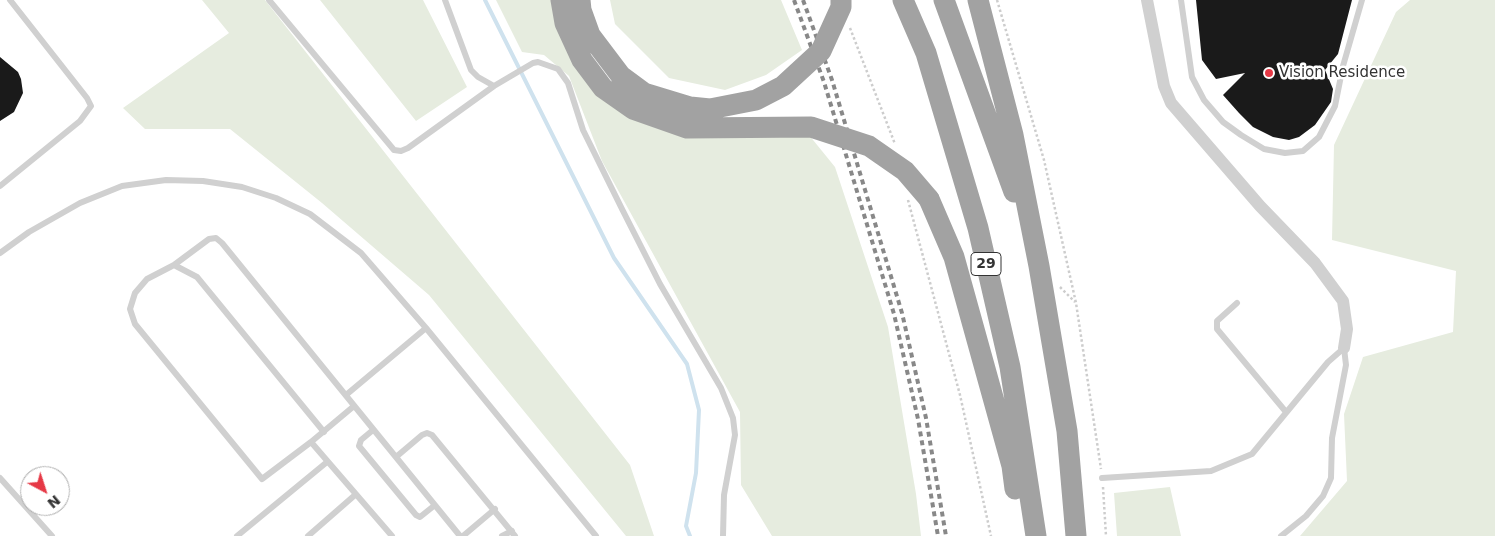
<!DOCTYPE html>
<style>
body{margin:0}
#map{position:relative;width:1495px;height:536px;overflow:hidden;background:#fff;font-family:"DejaVu Sans",sans-serif}
canvas{display:block}
.north{position:absolute;left:20px;top:466px;width:50px;height:50px;box-sizing:border-box;background:#fff;border:1px solid #adadad;border-radius:50%;rotate:140deg;font-size:14px;font-weight:700;line-height:20px;text-align:center;color:#333}
.north::after{content:'';display:block;margin:auto;width:18px;height:22px;background:#e63946;clip-path:polygon(50% 0,100% 100%,50% 72%,0 100%)}
</style>
<div id="map">
<canvas width="1495" height="536"></canvas>
<div class="north">N</div>
</div>
<script>
const context = document.querySelector('canvas').getContext('2d');
context.lineJoin = 'round';
function fillPath(path, color) { context.fillStyle = color; context.fill(path, 'evenodd'); }
const shape = rows => new Path2D(rows.map(r => 'M' + r).join(''));
function trace(path, color, width, dash) { context.strokeStyle = color; context.lineWidth = width; context.lineCap = dash ? 'butt' : 'round'; context.setLineDash(dash || []); context.stroke(path); }
function drawText(font, color, halo, rows, align = 'center') {
  context.font = font + ' "DejaVu Sans",sans-serif'; context.lineWidth = 5; context.setLineDash([]); context.textBaseline = 'middle'; context.strokeStyle = halo; context.fillStyle = color; for (const [text, x, y, turn = 0] of rows) {
    context.save(); context.translate(x, y); context.rotate((+turn || 0) * Math.PI / 180); context.textAlign = isNaN(turn) ? turn : align; if (halo) context.strokeText(text, 0, 0); context.fillText(text, 0, 0); context.restore();
  }
}
const green = shape([
 [202,0,265,0,630,465,654,536,626,536,429,295,322,203,230,129,145,129,123,108,229,33],
 [320,0,423,0,467,87,416,121],
 [496,0,552,0,625,111,809,135,835,167,888,327,916,494,921,536,772,536,741,485,740,412,602,161,569,76,544,55,522,52],
 [610,0,781,0,802,50,766,75,725,90,669,78,615,24],
 [1410,0,1495,0,1495,536,1300,536,1347,481,1344,414,1363,357,1453,332,1456,271,1332,240,1334,145,1396,12],
 [1170,487,1181,536,1117,536,1114,493]
]);
const stream = shape([
 [485,0,614,258,687,364,699,410,696,473,686,526,690,536]
]);
const building = shape([
 [1196,0,1352,0,1338,54,1325,70,1333,89,1331,102,1315,125,1299,137,1289,140,1273,137,1253,127,1239,113,1223,95,1245,73,1216,79,1202,60],
 [0,57,18,72,21,79,23,93,14,112,0,121]
]);
const path = shape([
 [997,0,1044,160,1076,303,1101,469],
 [850,28,895,144],
 [908,200,960,395,991,536],
 [1060,287,1075,302],
 [1103,487,1106,536]
]);
const service = shape([
 [269,0,394,150,401,151,408,148,494,86,533,63,538,62,558,69,568,83,583,130,622,209,660,284,721,388,733,418,735,435,724,495,723,536],
 [445,0,471,70,478,77,494,86],
 [1181,0,1192,77,1204,100,1223,122,1241,135,1264,149,1285,153,1303,151,1319,137,1335,106,1343,66,1362,0],
 [0,186,80,121,91,106,87,98,10,0],
 [0,253,29,232,80,203,122,186,166,180,203,181,242,187,276,198,310,214,361,253,426,328,596,536],
 [174,265,209,239,216,238,222,243,460,536],
 [1237,303,1217,321,1217,329,1286,412],
 [346,395,426,328],
 [354,406,311,442,392,536],
 [373,430,361,440,359,446,416,515,420,517,435,505],
 [311,442,262,479,135,324,130,309,135,293,147,279,174,265,197,277,324,432],
 [396,457,422,435,427,433,432,435,515,536],
 [0,478,52,536],
 [1102,478,1211,471,1252,454,1328,362,1344,348],
 [237,536,327,462],
 [308,536,355,495],
 [463,536,495,509],
 [502,536,512,531],
 [1281,536,1306,516,1323,496,1331,478,1332,438,1346,365,1344,348]
]);
const minor = shape([
 [1147,0,1164,86,1171,103,1260,206,1315,263,1343,301,1347,329,1344,348]
]);
const trunk = shape([
 [903,0,926,53,978,228,1010,367,1036,536],
 [944,0,1014,192],
 [978,0,1013,135,1039,266,1067,431,1076,536],
 [929,199,954,257,1012,466,1015,489]
]);
const rail = shape([
 [794,0,824,82,894,314,918,419,938,536],
 [803,0,832,80,902,313,926,418,946,536]
]);
const trunkBridge = shape([
 [561,0,565,23,582,60,603,88,633,109,687,128,811,127,869,146,905,171,929,199],
 [580,0,581,10,590,35,621,76,644,93,690,107,710,109,756,100,783,86,821,51,841,7,841,0]
]);
const markers = [
 [1269,73,5,"#e63946"]
];
const shields = [
 [986,264,30]
];
const shieldNames = [
 ["29",986,264]
];
const poiNames = [
 ["Vision Residence",1279,73]
];
fillPath(green, '#e6ecdf');
trace(stream, '#cfe2ee', 4);
fillPath(building, '#1a1a1a');
trace(path, '#cdcdcd', 2.5, [2.5, 2.5]);
trace(service, '#d0d0d0', 6);
trace(minor, '#d0d0d0', 12);
trace(trunk, '#a2a2a2', 21);
trace(rail, '#888', 4, [5, 4]);
trace(trunkBridge, '#a2a2a2', 21);
for (const [x, y, r, color] of markers) { const dot = new Path2D(); dot.arc(x, y, r, 0, 2 * Math.PI); context.fillStyle = color; context.fill(dot); trace(dot, '#fff', 2); }
for (const [x, y, w] of shields) { const box = new Path2D(); box.roundRect(x - w / 2, y - 11.5, w, 23, 4); context.fillStyle = '#fff'; context.fill(box); trace(box, '#333', 1); }
drawText('bold 14px', '#333', null, shieldNames);
drawText('15px', '#333', '#fff', poiNames, 'left');
</script>
